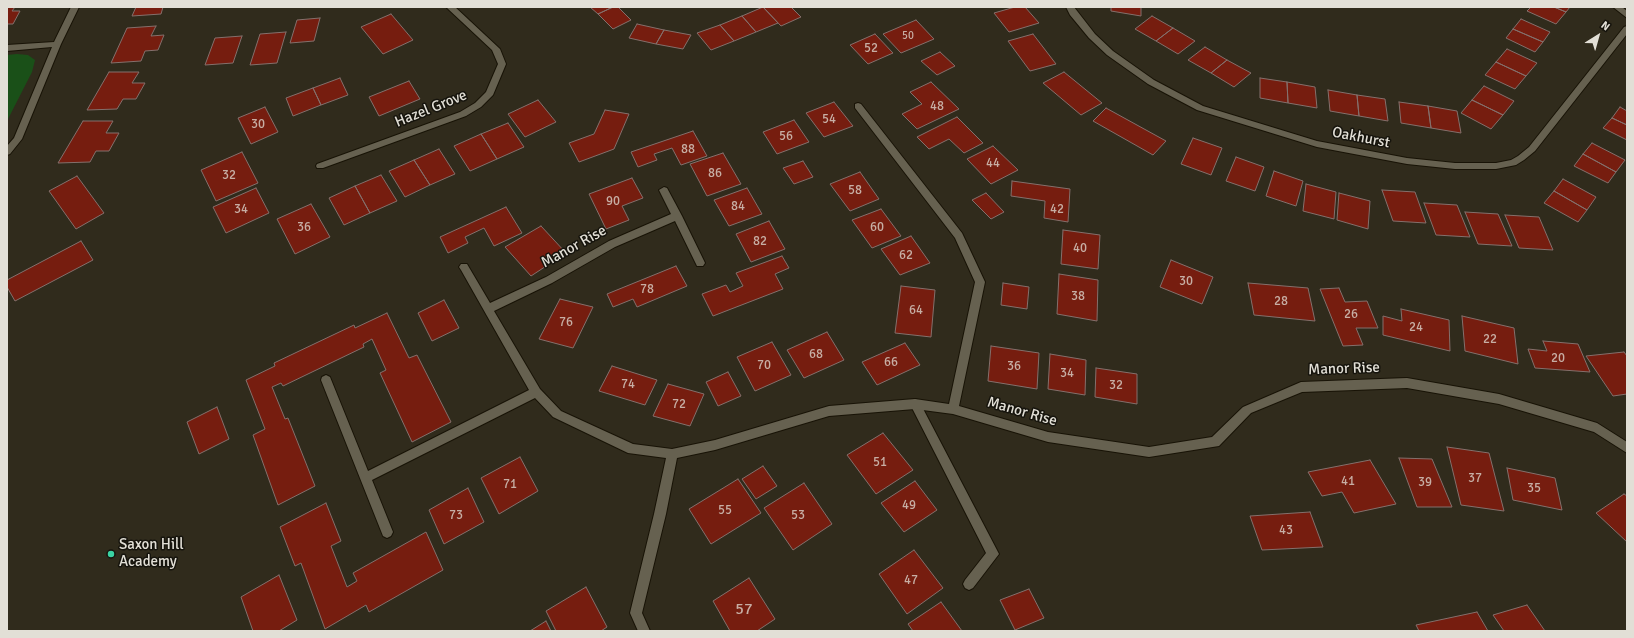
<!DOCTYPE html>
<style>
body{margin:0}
#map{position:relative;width:1634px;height:638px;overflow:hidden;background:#302b1c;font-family:Signika,sans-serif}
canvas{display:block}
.frame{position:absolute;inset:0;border:8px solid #e2dfd6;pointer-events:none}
.north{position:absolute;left:1578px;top:16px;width:40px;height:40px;-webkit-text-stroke:3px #16140d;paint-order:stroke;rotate:37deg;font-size:11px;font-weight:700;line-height:16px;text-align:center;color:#e2dfd6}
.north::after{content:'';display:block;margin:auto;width:14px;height:18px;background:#e2dfd6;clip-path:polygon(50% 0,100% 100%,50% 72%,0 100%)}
</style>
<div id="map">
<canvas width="1634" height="638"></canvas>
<div class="frame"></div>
<div class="north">N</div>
</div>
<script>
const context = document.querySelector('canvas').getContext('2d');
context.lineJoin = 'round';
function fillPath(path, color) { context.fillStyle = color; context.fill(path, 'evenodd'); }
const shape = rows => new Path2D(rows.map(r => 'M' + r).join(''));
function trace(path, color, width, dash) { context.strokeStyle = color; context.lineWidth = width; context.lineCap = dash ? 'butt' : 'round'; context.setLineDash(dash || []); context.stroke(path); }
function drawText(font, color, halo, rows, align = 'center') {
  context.font = font + ' Signika,sans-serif'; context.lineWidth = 3; context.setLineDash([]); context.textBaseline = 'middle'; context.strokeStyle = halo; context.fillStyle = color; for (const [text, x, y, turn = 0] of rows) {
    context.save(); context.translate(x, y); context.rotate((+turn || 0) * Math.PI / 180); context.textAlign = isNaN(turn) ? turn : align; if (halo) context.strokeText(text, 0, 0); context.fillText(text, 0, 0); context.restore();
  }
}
const green = shape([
 [17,54,28,55,35,60,32,72,7,121,7,55]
]);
const building = shape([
 [7,7,15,7,12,11,20,11,13,24,7,24,7,7],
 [136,7,163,7,161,14,132,16,136,7],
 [590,7,613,7,598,14,590,7],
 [613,7,618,7,631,20,613,29,598,14,613,7],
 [763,7,791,7,801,17,781,26,763,7],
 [763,7,778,23,756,32,742,16,763,7],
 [1015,7,1025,7,1039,23,1009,32,994,13,1015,7],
 [1111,7,1141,7,1141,16,1111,11,1111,7],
 [1531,7,1554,7,1566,12,1556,24,1527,11,1531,7],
 [1554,7,1570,7,1566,12,1554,7],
 [391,14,413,40,383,54,361,27,391,14],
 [742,16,756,32,734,41,720,25,742,16],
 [1152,16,1173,28,1156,41,1135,29,1152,16],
 [320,18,314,41,290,43,297,20,320,18],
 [1521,19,1550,32,1543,42,1513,29,1521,19],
 [916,20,934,39,901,53,883,34,916,20],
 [637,24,664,30,656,44,629,38,637,24],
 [720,25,734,41,711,50,697,33,720,25],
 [156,26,151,36,164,35,158,50,145,51,141,61,111,63,127,28,156,26],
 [1173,28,1195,41,1178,54,1156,41,1173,28],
 [1513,29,1543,42,1535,52,1506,38,1513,29],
 [664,30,691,35,683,49,656,44,664,30],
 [286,32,277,63,250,65,260,34,286,32],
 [875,34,893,53,868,64,850,45,875,34],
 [1033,34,1056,64,1030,71,1008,41,1033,34],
 [242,36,233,63,205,65,215,38,242,36],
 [1205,47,1227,60,1211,73,1188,60,1205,47],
 [1507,49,1537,63,1526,76,1496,62,1507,49],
 [940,52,955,66,937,75,921,61,940,52],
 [1227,60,1251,73,1234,87,1211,73,1227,60],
 [1496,62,1526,76,1515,89,1485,75,1496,62],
 [109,72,139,72,132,83,145,83,136,99,123,99,117,109,87,110,109,72],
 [1064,72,1102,103,1081,115,1043,83,1064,72],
 [340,78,348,95,321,105,313,88,340,78],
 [1260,78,1287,82,1288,103,1260,98,1260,78],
 [409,81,420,99,379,116,369,97,409,81],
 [931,82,959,109,917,129,902,114,922,104,910,92,931,82],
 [1287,82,1315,87,1317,108,1288,103,1287,82],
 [1484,86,1514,101,1503,115,1472,100,1484,86],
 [313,88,321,105,293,116,286,98,313,88],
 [1328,90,1357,95,1359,116,1330,111,1328,90],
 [1357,95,1385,99,1388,121,1359,116,1357,95],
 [538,100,556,122,525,137,508,114,538,100],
 [1472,100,1503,115,1491,129,1461,113,1472,100],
 [834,102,853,126,824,137,806,113,834,102],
 [1399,102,1428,106,1431,128,1401,123,1399,102],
 [1428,106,1457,111,1461,133,1431,128,1428,106],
 [265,107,278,132,251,144,238,118,265,107],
 [1620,107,1627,111,1627,125,1612,118,1620,107],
 [1106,108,1166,141,1153,155,1093,121,1106,108],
 [605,110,629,114,614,149,579,162,569,143,594,134,605,110],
 [957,117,983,143,964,153,949,139,929,149,917,137,957,117],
 [1612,118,1627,125,1627,140,1603,128,1612,118],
 [794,120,809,142,777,154,763,132,794,120],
 [83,121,113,121,106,133,119,133,109,151,96,151,90,162,58,163,83,121],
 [508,123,524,147,497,159,481,134,508,123],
 [693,131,707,156,681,165,672,148,654,154,657,160,638,167,631,152,693,131],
 [481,134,497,159,470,171,454,146,481,134],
 [1193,138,1222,148,1211,175,1181,164,1193,138],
 [1592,143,1625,160,1616,172,1583,154,1592,143],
 [993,146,1018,170,991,184,967,159,993,146],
 [439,149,455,174,430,185,414,160,439,149],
 [242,152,258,183,216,201,201,170,242,152],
 [723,153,741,184,707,196,690,164,723,153],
 [1583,154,1616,172,1608,183,1574,166,1583,154],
 [1236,157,1264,167,1255,191,1226,181,1236,157],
 [414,160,430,185,405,197,389,171,414,160],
 [803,161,813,177,794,184,783,168,803,161],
 [1274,171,1303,181,1296,206,1266,196,1274,171],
 [860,172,879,199,850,211,830,184,860,172],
 [381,175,397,201,370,213,355,186,381,175],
 [77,176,104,213,76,229,49,191,77,176],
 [632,178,643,198,622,206,629,220,606,229,589,194,632,178],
 [1563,179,1596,197,1587,210,1554,191,1563,179],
 [1012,181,1070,189,1068,222,1044,218,1045,201,1011,196,1012,181],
 [1306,184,1336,192,1334,219,1303,211,1306,184],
 [355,186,370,213,344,225,329,198,355,186],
 [256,188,269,213,226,233,213,207,256,188],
 [747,188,762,214,729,226,714,200,747,188],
 [1382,190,1415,192,1426,223,1393,221,1382,190],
 [1554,191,1587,210,1578,222,1544,203,1554,191],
 [986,193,1004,212,991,219,972,200,986,193],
 [1339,193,1370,201,1368,229,1337,220,1339,193],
 [1424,203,1457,205,1470,237,1436,235,1424,203],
 [311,204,330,237,295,254,277,219,311,204],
 [506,207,522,233,494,246,484,228,465,237,468,243,448,253,440,237,506,207],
 [881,209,901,236,872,248,852,220,881,209],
 [1465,212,1498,214,1512,246,1478,244,1465,212],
 [1505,215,1539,217,1553,250,1519,248,1505,215],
 [769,221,785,249,751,262,736,234,769,221],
 [541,226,566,253,531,276,505,247,541,226],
 [1063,230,1100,235,1098,269,1061,264,1063,230],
 [911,236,930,263,900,275,881,249,911,236],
 [81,241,93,260,15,301,7,287,7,280,81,241],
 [782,256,789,268,775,274,783,289,713,316,702,294,726,285,730,292,743,286,736,273,782,256],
 [1171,260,1213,277,1202,304,1160,287,1171,260],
 [676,266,687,286,637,307,633,299,613,307,607,294,676,266],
 [1059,274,1098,280,1097,321,1057,314,1059,274],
 [1003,283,1029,287,1027,309,1001,305,1003,283],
 [1248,283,1308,288,1315,321,1254,315,1248,283],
 [901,286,935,290,931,337,895,333,901,286],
 [1339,288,1345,302,1367,301,1378,328,1356,328,1363,345,1343,346,1320,289,1339,288],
 [560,299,593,307,573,348,539,339,560,299],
 [444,300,459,328,432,341,418,313,444,300],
 [1401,309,1449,320,1450,351,1383,335,1383,316,1402,321,1401,309],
 [387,313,409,358,417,355,451,422,412,442,380,373,386,370,372,339,363,344,364,347,283,386,281,383,272,387,285,419,288,418,315,486,278,505,253,435,265,429,246,380,275,366,274,363,354,325,355,328,387,313],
 [1462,316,1514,328,1518,364,1465,351,1462,316],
 [827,332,844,360,804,378,787,350,827,332],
 [1543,341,1578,344,1590,372,1535,368,1528,349,1547,351,1543,341],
 [772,342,791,375,755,391,737,357,772,342],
 [905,343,920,365,877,385,862,362,905,343],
 [991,346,1039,353,1037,389,988,381,991,346],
 [1624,352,1627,356,1627,394,1613,396,1586,356,1624,352],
 [1050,354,1086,360,1085,395,1048,389,1050,354],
 [612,366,657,380,645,405,599,391,612,366],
 [1096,368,1137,374,1137,404,1095,397,1096,368],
 [728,372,741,396,718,406,706,382,728,372],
 [668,384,704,394,690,426,653,416,668,384],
 [217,407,229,439,199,454,187,422,217,407],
 [883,433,913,470,876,494,847,455,883,433],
 [1447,447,1489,453,1504,511,1461,505,1447,447],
 [520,457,538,491,499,514,481,478,520,457],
 [1399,458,1432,459,1452,507,1417,507,1399,458],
 [1370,460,1396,504,1354,513,1342,492,1322,496,1308,472,1370,460],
 [763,466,777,486,756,499,742,479,763,466],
 [1507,468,1555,478,1562,510,1513,500,1507,468],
 [738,479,761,513,711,544,689,509,738,479],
 [915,481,937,510,904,532,881,503,915,481],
 [804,483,832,524,793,550,764,508,804,483],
 [468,488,484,522,444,544,429,510,468,488],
 [1624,494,1627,496,1627,542,1596,513,1624,494],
 [326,503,341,541,331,546,347,587,357,581,353,573,426,532,443,570,369,612,366,605,325,629,301,563,295,566,280,527,326,503],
 [1310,512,1323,547,1262,550,1250,516,1310,512],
 [914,550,943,588,907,614,879,574,914,550],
 [279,575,297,620,279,631,253,631,241,597,279,575],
 [749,578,775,619,757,631,730,631,713,601,749,578],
 [586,587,607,627,601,631,556,631,546,611,586,587],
 [1029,589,1044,618,1015,630,1000,600,1029,589],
 [941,602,962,631,913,631,908,624,941,602],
 [1527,605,1545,631,1504,631,1493,615,1527,605],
 [1477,612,1488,631,1419,631,1416,625,1477,612],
 [546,621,551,631,530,631,546,621]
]);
const service = shape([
 [1613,7,1622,7,1627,11,1627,18,1613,7],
 [915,399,919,401,999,554,973,588,969,590,965,588,963,584,965,580,986,553,910,404,911,401,915,399]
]);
const minor = shape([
 [71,7,79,7,61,44,22,139,10,154,7,155,7,146,14,138,52,47,7,51,7,45,54,42,71,7],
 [446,7,455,7,500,49,506,64,493,95,481,107,466,116,323,168,317,168,316,166,317,164,460,112,475,103,486,92,498,64,492,50,446,7],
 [1066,7,1074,7,1095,34,1113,51,1154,80,1203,106,1317,141,1407,158,1455,163,1496,163,1511,160,1518,156,1529,147,1624,27,1627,26,1627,34,1535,151,1524,160,1516,165,1496,169,1455,169,1407,164,1317,147,1197,110,1148,84,1107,55,1089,38,1070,15,1066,7],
 [858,103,861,104,962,233,985,282,959,406,1048,432,1149,447,1212,437,1243,407,1301,382,1407,378,1499,394,1597,423,1627,442,1627,453,1594,432,1499,404,1407,388,1302,392,1251,413,1219,446,1149,457,1048,442,953,414,915,409,829,416,715,450,677,458,666,514,642,613,650,631,638,631,630,613,654,514,666,458,628,453,553,417,535,398,372,480,393,532,391,536,387,538,383,536,321,380,322,377,326,375,330,377,368,471,529,390,461,270,459,267,461,264,467,264,490,303,546,277,609,241,671,214,659,190,664,187,667,188,682,216,705,263,703,266,697,266,675,221,615,247,552,283,494,311,540,389,561,411,633,444,672,449,715,440,829,406,915,399,949,404,975,282,955,238,855,108,855,104,858,103]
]);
const markers = [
 [111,554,4,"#3bd4a4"]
];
const farNumbernames = [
 ["50",908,36]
];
const numberNames = [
 ["52",871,49],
 ["48",937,107],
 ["54",829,120],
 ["30",258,125],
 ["56",786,137],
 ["88",688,150],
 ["44",993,164],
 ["86",715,174],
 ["32",229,176],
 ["58",855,191],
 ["90",613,202],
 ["84",738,207],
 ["34",241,210],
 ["42",1057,210],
 ["36",304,228],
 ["60",877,228],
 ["82",760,242],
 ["40",1080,249],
 ["62",906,256],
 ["30",1186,282],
 ["78",647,290],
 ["38",1078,297],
 ["28",1281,302],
 ["64",916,311],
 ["26",1351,315],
 ["76",566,323],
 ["24",1416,328],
 ["22",1490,340],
 ["68",816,355],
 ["20",1558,359],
 ["66",891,363],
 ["70",764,366],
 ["36",1014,367],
 ["34",1067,374],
 ["74",628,385],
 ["32",1116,386],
 ["72",679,405],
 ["51",880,463],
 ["37",1475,479],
 ["41",1348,482],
 ["39",1425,483],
 ["71",510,485],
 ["35",1534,489],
 ["49",909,506],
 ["55",725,511],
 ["73",456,516],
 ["53",798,516],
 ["43",1286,531],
 ["47",911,581]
];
const streetNames = [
 ["Hazel Grove",431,109,-22],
 ["Oakhurst",1361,138,11],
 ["Manor Rise",574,247,-29],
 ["Manor Rise",1344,369,-2],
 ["Manor Rise",1022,412,16]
];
const poiNames = [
 ["Saxon Hill",119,545],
 ["Academy",119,562]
];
const nearNumbernames = [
 ["57",744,610]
];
fillPath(green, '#1a5018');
fillPath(building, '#761d0f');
trace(building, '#84706c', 1);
trace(service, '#181306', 2);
trace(minor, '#181306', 2);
fillPath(service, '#666150');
fillPath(minor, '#666150');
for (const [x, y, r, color] of markers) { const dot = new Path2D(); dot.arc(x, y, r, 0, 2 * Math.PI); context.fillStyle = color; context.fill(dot); trace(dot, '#16140d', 1.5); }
drawText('11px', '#c7aea4', null, farNumbernames);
drawText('13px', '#c7aea4', null, numberNames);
drawText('15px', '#e2dfd6', '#16140d', streetNames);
drawText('15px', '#e2dfd6', '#16140d', poiNames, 'left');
drawText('16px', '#c7aea4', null, nearNumbernames);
</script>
